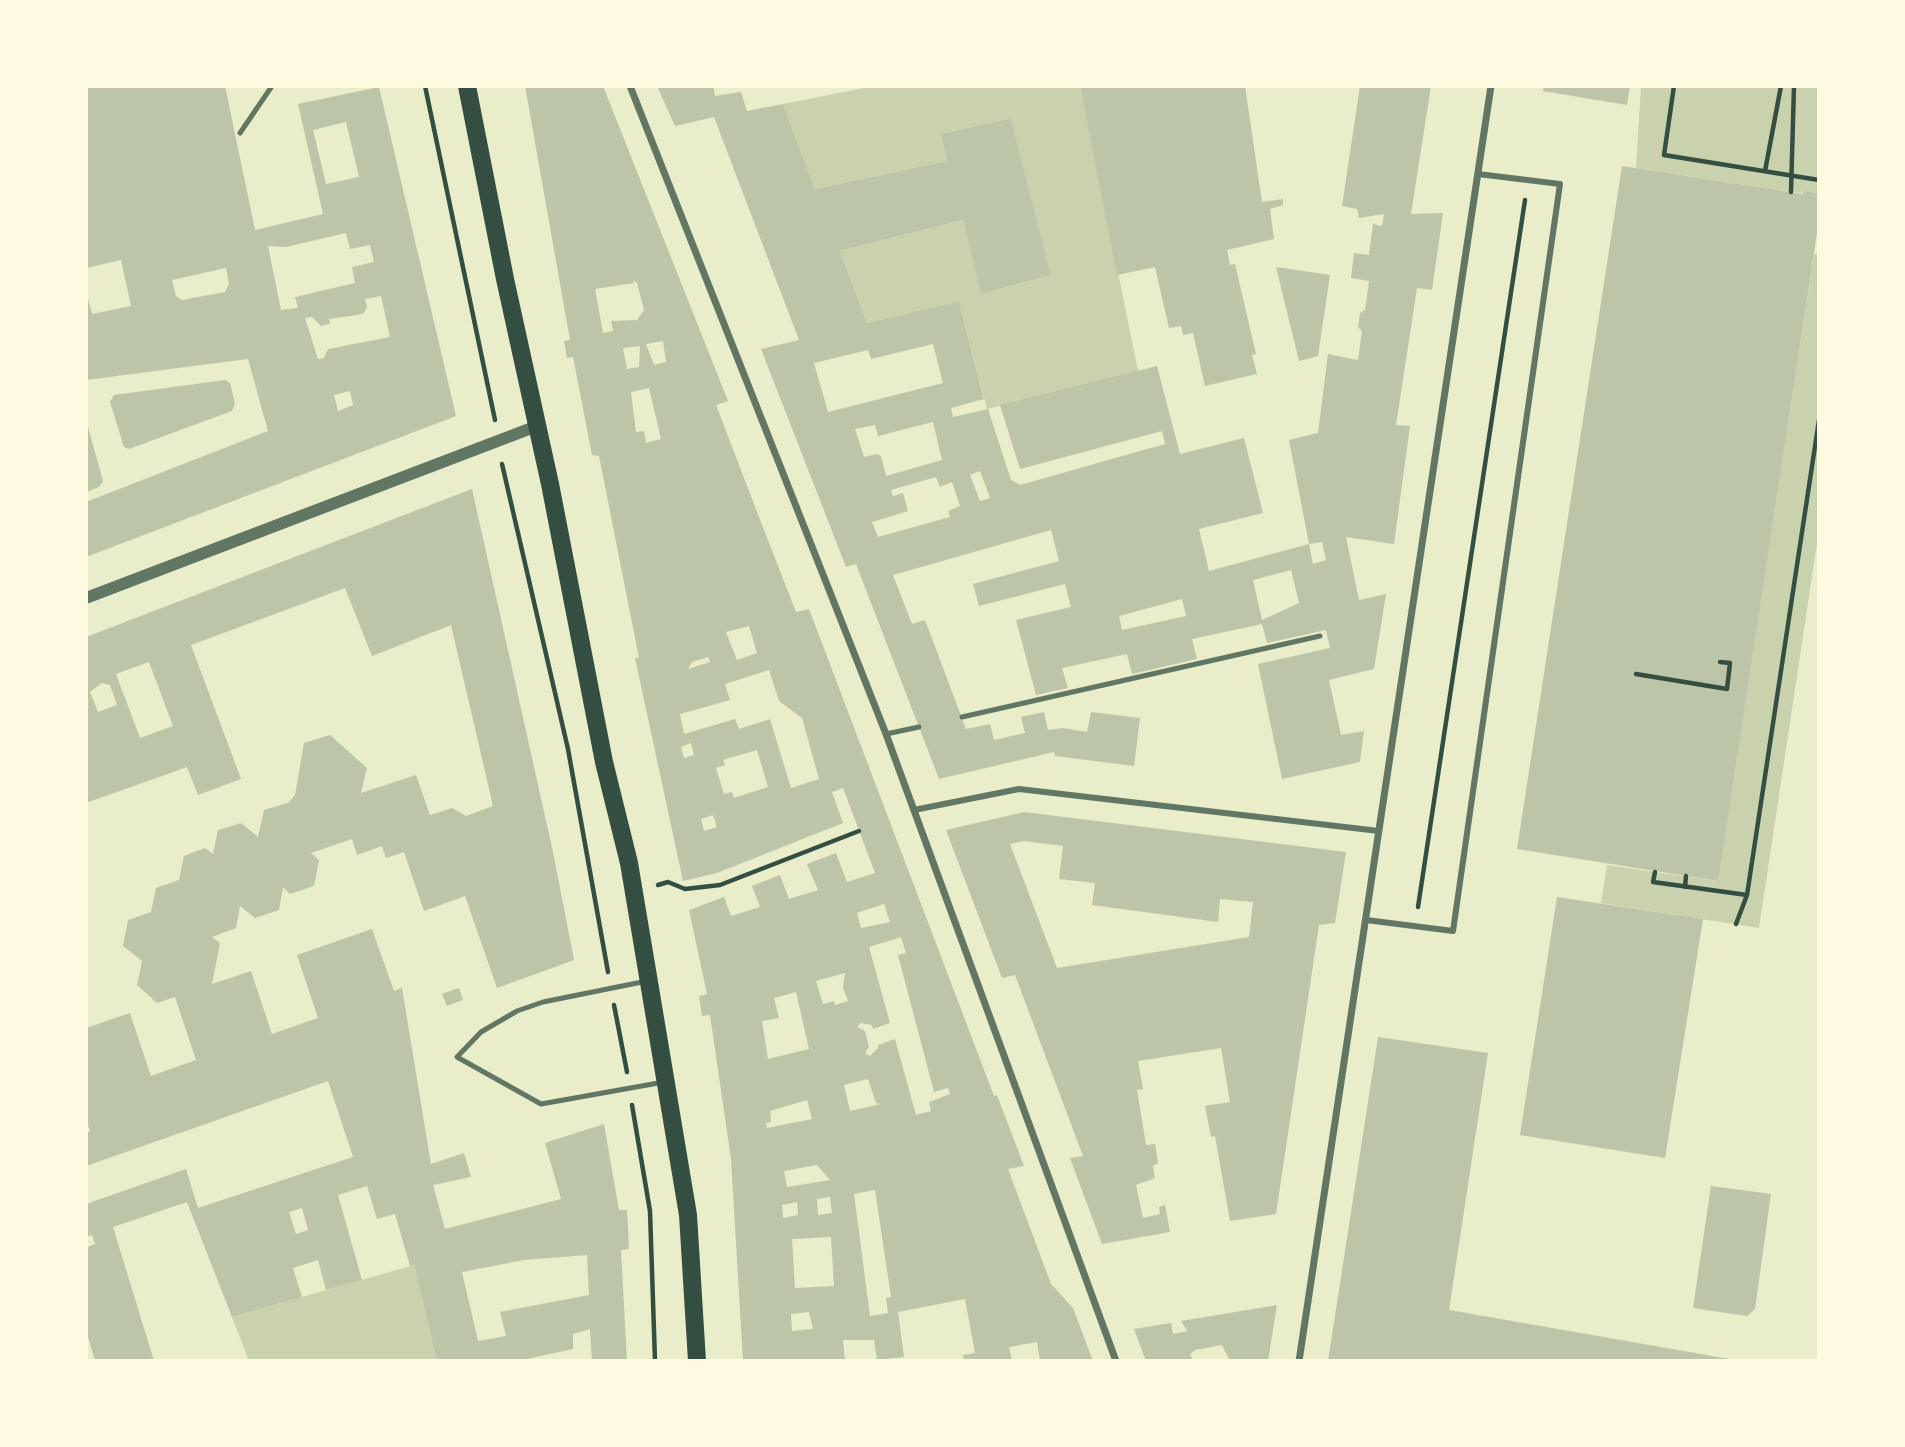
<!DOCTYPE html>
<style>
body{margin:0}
#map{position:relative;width:1905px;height:1447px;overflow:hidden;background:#e9edc9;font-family:Barlow,sans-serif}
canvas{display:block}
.frame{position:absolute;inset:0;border:88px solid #fefae0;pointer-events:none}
</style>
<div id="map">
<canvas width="1905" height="1447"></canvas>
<div class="frame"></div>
</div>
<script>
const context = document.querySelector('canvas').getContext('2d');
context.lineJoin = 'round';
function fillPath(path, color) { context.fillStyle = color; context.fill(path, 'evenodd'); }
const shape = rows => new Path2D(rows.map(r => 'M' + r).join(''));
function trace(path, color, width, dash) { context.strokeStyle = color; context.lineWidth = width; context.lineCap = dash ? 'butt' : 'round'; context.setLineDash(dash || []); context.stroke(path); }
const green = shape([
 [874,86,1080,86,1138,371,987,409,959,301,867,323,840,251,963,220,981,294,1051,275,1011,120,941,134,947,161,815,189,783,104],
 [1641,86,1819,86,1819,194,1791,192,1636,168],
 [1814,254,1819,254,1819,530,1759,928,1601,903,1607,865,1717,881],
 [414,1265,437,1361,249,1361,232,1317]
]);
const building = shape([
 [86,86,225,86,255,230,323,214,298,104,379,87,456,416,86,557,86,502,268,431,248,359,86,380,86,291,92,314,131,306,121,260,86,268],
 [346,122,359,177,326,184,313,130],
 [346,233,350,249,370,245,374,262,352,267,355,283,295,297,298,308,281,310,268,246,286,247],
 [226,268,229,284,225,292,182,300,176,296,172,280],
 [381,296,390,337,328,349,324,358,318,359,305,318,312,317,321,326,330,324,329,319,363,314,367,307,365,299],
 [350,391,353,405,338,411,334,395],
 [525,86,603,86,728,401,716,405,764,530,796,612,809,609,994,1096,997,1095,1024,1166,1008,1169,1051,1284,1073,1308,1093,1361,1040,1361,1037,1342,1009,1347,1012,1361,964,1361,963,1355,975,1353,965,1299,898,1312,904,1357,877,1360,874,1340,843,1340,845,1361,743,1361,731,1159,710,1015,702,1016,699,996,707,994,689,910,724,897,731,916,760,907,752,886,780,875,789,899,818,890,807,864,836,853,847,882,875,873,843,788,832,792,843,823,717,873,683,881,635,658,639,658,599,456,592,455,573,357,567,358,564,341,570,340],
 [633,280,637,283,644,310,637,320,611,321,613,331,603,333,595,289,634,283],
 [663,341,666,362,654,365,646,344],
 [640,346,639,367,627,369,623,348],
 [649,388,661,439,646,443,644,431,636,432,631,392],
 [749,626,757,653,737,660,726,632],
 [708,657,710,662,688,669,692,662],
 [769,670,779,701,802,718,819,779,791,788,770,719,739,729,735,719,684,734,680,714,730,700,725,684],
 [691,743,694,755,684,758,681,747],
 [757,750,768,787,734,798,732,792,724,794,716,768,725,765,723,760],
 [713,815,717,827,704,831,701,819],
 [884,904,890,922,861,928,857,913],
 [901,937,906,953,898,955,934,1092,948,1088,950,1094,929,1102,931,1111,916,1115,895,1039,878,1045,878,1048,870,1056,865,1053,869,1047,865,1031,857,1027,860,1023,872,1025,873,1029,890,1023,869,947],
 [845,973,843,988,848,1001,835,1005,834,1001,823,1004,816,981],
 [796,992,809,1049,768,1059,762,1021,779,1018,774,998],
 [868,1079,876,1103,881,1104,850,1111,844,1085],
 [807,1100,812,1119,767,1128,766,1123,771,1122,770,1111],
 [817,1165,830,1180,787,1187,784,1171],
 [875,1190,891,1297,886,1298,888,1313,870,1316,854,1194],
 [830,1197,832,1213,818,1215,817,1199],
 [797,1202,798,1215,783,1218,782,1205],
 [831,1237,834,1286,795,1288,792,1239],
 [809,1312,813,1329,792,1331,791,1314],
 [657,86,713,86,715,96,741,92,747,111,783,104,815,189,947,161,941,134,1011,119,1051,275,981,294,963,220,840,251,867,323,959,301,984,399,951,408,953,417,988,409,1011,480,1020,485,1165,444,1162,431,1020,469,1000,405,1157,366,1180,454,1244,438,1263,513,1199,529,1209,571,1309,544,1313,564,1326,560,1322,542,1309,544,1289,440,1318,433,1328,354,1358,360,1362,331,1358,327,1360,313,1365,310,1369,281,1351,278,1354,253,1369,255,1373,224,1382,226,1384,214,1359,218,1357,209,1342,206,1360,86,1431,86,1411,214,1443,213,1432,290,1417,288,1396,425,1410,426,1394,544,1346,537,1359,600,1386,594,1379,638,1374,669,1329,680,1341,735,1364,731,1360,762,1282,779,1258,664,1330,648,1326,630,1267,643,1262,624,1192,639,1197,659,1132,674,1127,654,1062,668,1068,688,1036,695,1016,620,1071,607,1065,584,979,606,973,584,1059,561,1051,530,893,575,912,624,925,620,966,729,990,724,994,740,1025,733,1021,717,1044,712,1048,730,1063,728,1087,732,1091,712,1140,718,1134,766,1055,756,1054,752,939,779,856,564,846,567,761,349,799,340,714,117,675,126],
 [933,344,943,383,828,412,814,363,868,350,871,359],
 [933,422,942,460,886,476,881,456,877,454,864,457,855,429,875,425,878,436],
 [980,471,990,498,980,501,970,475],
 [936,477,940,487,952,482,960,506,948,511,950,517,878,537,872,522,908,511,903,493,893,496,891,490],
 [1291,570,1299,603,1262,620,1253,580],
 [1182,599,1186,616,1122,630,1119,616],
 [1080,86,1245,86,1262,202,1283,199,1283,205,1270,209,1274,239,1227,250,1230,265,1235,264,1256,354,1252,355,1257,374,1205,386,1193,333,1183,335,1181,326,1169,328,1155,267,1117,275],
 [1544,86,1630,86,1627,105,1543,91],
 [1622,166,1803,194,1804,191,1819,194,1819,220,1718,881,1517,849],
 [1276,267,1330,275,1318,356,1299,361],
 [225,380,230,383,235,404,232,411,129,449,124,447,110,402,114,395],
 [86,420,103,481,99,487,86,492],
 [472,489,553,852,574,960,497,988,465,896,424,911,404,852,386,858,382,846,357,855,352,839,311,853,319,860,314,886,290,894,283,887,279,910,255,918,240,906,236,928,212,937,220,943,212,984,251,971,272,1034,318,1018,297,955,372,929,394,991,402,988,431,1164,464,1153,471,1177,433,1185,445,1229,561,1199,545,1143,604,1124,619,1210,627,1210,629,1249,621,1250,627,1361,592,1361,590,1329,573,1334,573,1349,517,1361,437,1361,414,1265,410,1266,395,1214,377,1219,367,1186,338,1195,362,1280,326,1290,318,1260,293,1268,302,1297,232,1317,187,1202,113,1227,154,1361,95,1361,86,1330,86,1248,95,1244,92,1235,86,1237,86,1204,186,1169,198,1208,353,1157,328,1081,86,1166,86,1133,90,1131,86,1120,86,1028,130,1013,151,1076,196,1060,175,997,157,1003,137,985,142,961,123,946,128,920,151,912,156,888,179,880,184,856,205,848,213,854,218,830,241,823,258,837,264,810,288,803,295,795,304,743,330,735,367,768,361,793,416,775,430,815,452,808,466,816,493,806,451,625,372,656,345,588,191,645,241,779,198,795,187,767,86,803,86,637],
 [149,662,173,726,140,738,116,674],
 [102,683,110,685,117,705,98,712,90,692],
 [302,1208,308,1230,296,1234,289,1212],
 [587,1255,589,1295,500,1312,506,1336,478,1341,462,1272,524,1260],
 [1024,812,1346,852,1335,923,1319,925,1276,1214,1230,1221,1215,1136,1211,1137,1205,1106,1230,1102,1221,1048,1138,1061,1143,1089,1137,1090,1146,1145,1155,1144,1158,1163,1153,1166,1155,1178,1136,1185,1143,1218,1160,1214,1159,1207,1165,1205,1170,1232,1102,1244,1070,1158,1083,1156,1015,975,1002,978,946,830],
 [1023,841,1063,846,1059,879,1095,883,1092,905,1218,922,1220,899,1253,902,1249,937,1057,968,1010,844],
 [1557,897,1703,919,1665,1158,1520,1135],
 [459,988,463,1000,447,1006,442,994],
 [1378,1037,1488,1053,1449,1310,1741,1361,1328,1361],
 [1711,1186,1771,1194,1755,1309,1747,1316,1693,1308],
 [1277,1305,1268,1361,1230,1361,1222,1345,1195,1350,1190,1354,1193,1361,1146,1361,1134,1329,1171,1323,1173,1334,1187,1331,1181,1321]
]);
const path = shape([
 [425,86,495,420],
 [1674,86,1664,155,1819,180],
 [1765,171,1781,86],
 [1791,192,1794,86],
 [502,464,568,749,608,972],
 [1636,674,1727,689,1730,663,1720,662],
 [1655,872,1653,882,1747,895],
 [658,885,668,882,685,889,720,885,859,831],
 [1685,887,1686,876],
 [1418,907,1525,200],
 [1736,924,1747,895,1819,420],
 [614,1005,627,1072],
 [632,1105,650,1211,655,1361]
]);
const service = shape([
 [240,133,272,86],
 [962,717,1320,636],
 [886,734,919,727],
 [647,981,543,1002,517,1011,481,1032,457,1057,541,1104,664,1082]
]);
const pedestrian = shape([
 [914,810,1019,789,1379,831],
 [1366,920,1453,931,1560,184,1478,174]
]);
const minor = shape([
 [630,86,886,734,1116,1361],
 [1299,1361,1491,86]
]);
const tertiary = shape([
 [86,598,537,426]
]);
const primary = shape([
 [467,86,505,279,550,484,604,762,629,863,688,1215,697,1361]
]);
fillPath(green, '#cad2ad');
fillPath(building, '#bcc5a7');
trace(path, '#344e41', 4.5);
trace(service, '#617663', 5);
trace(pedestrian, '#617663', 6);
trace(minor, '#617663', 7);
trace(tertiary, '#617663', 12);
trace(primary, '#344e41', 18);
</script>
